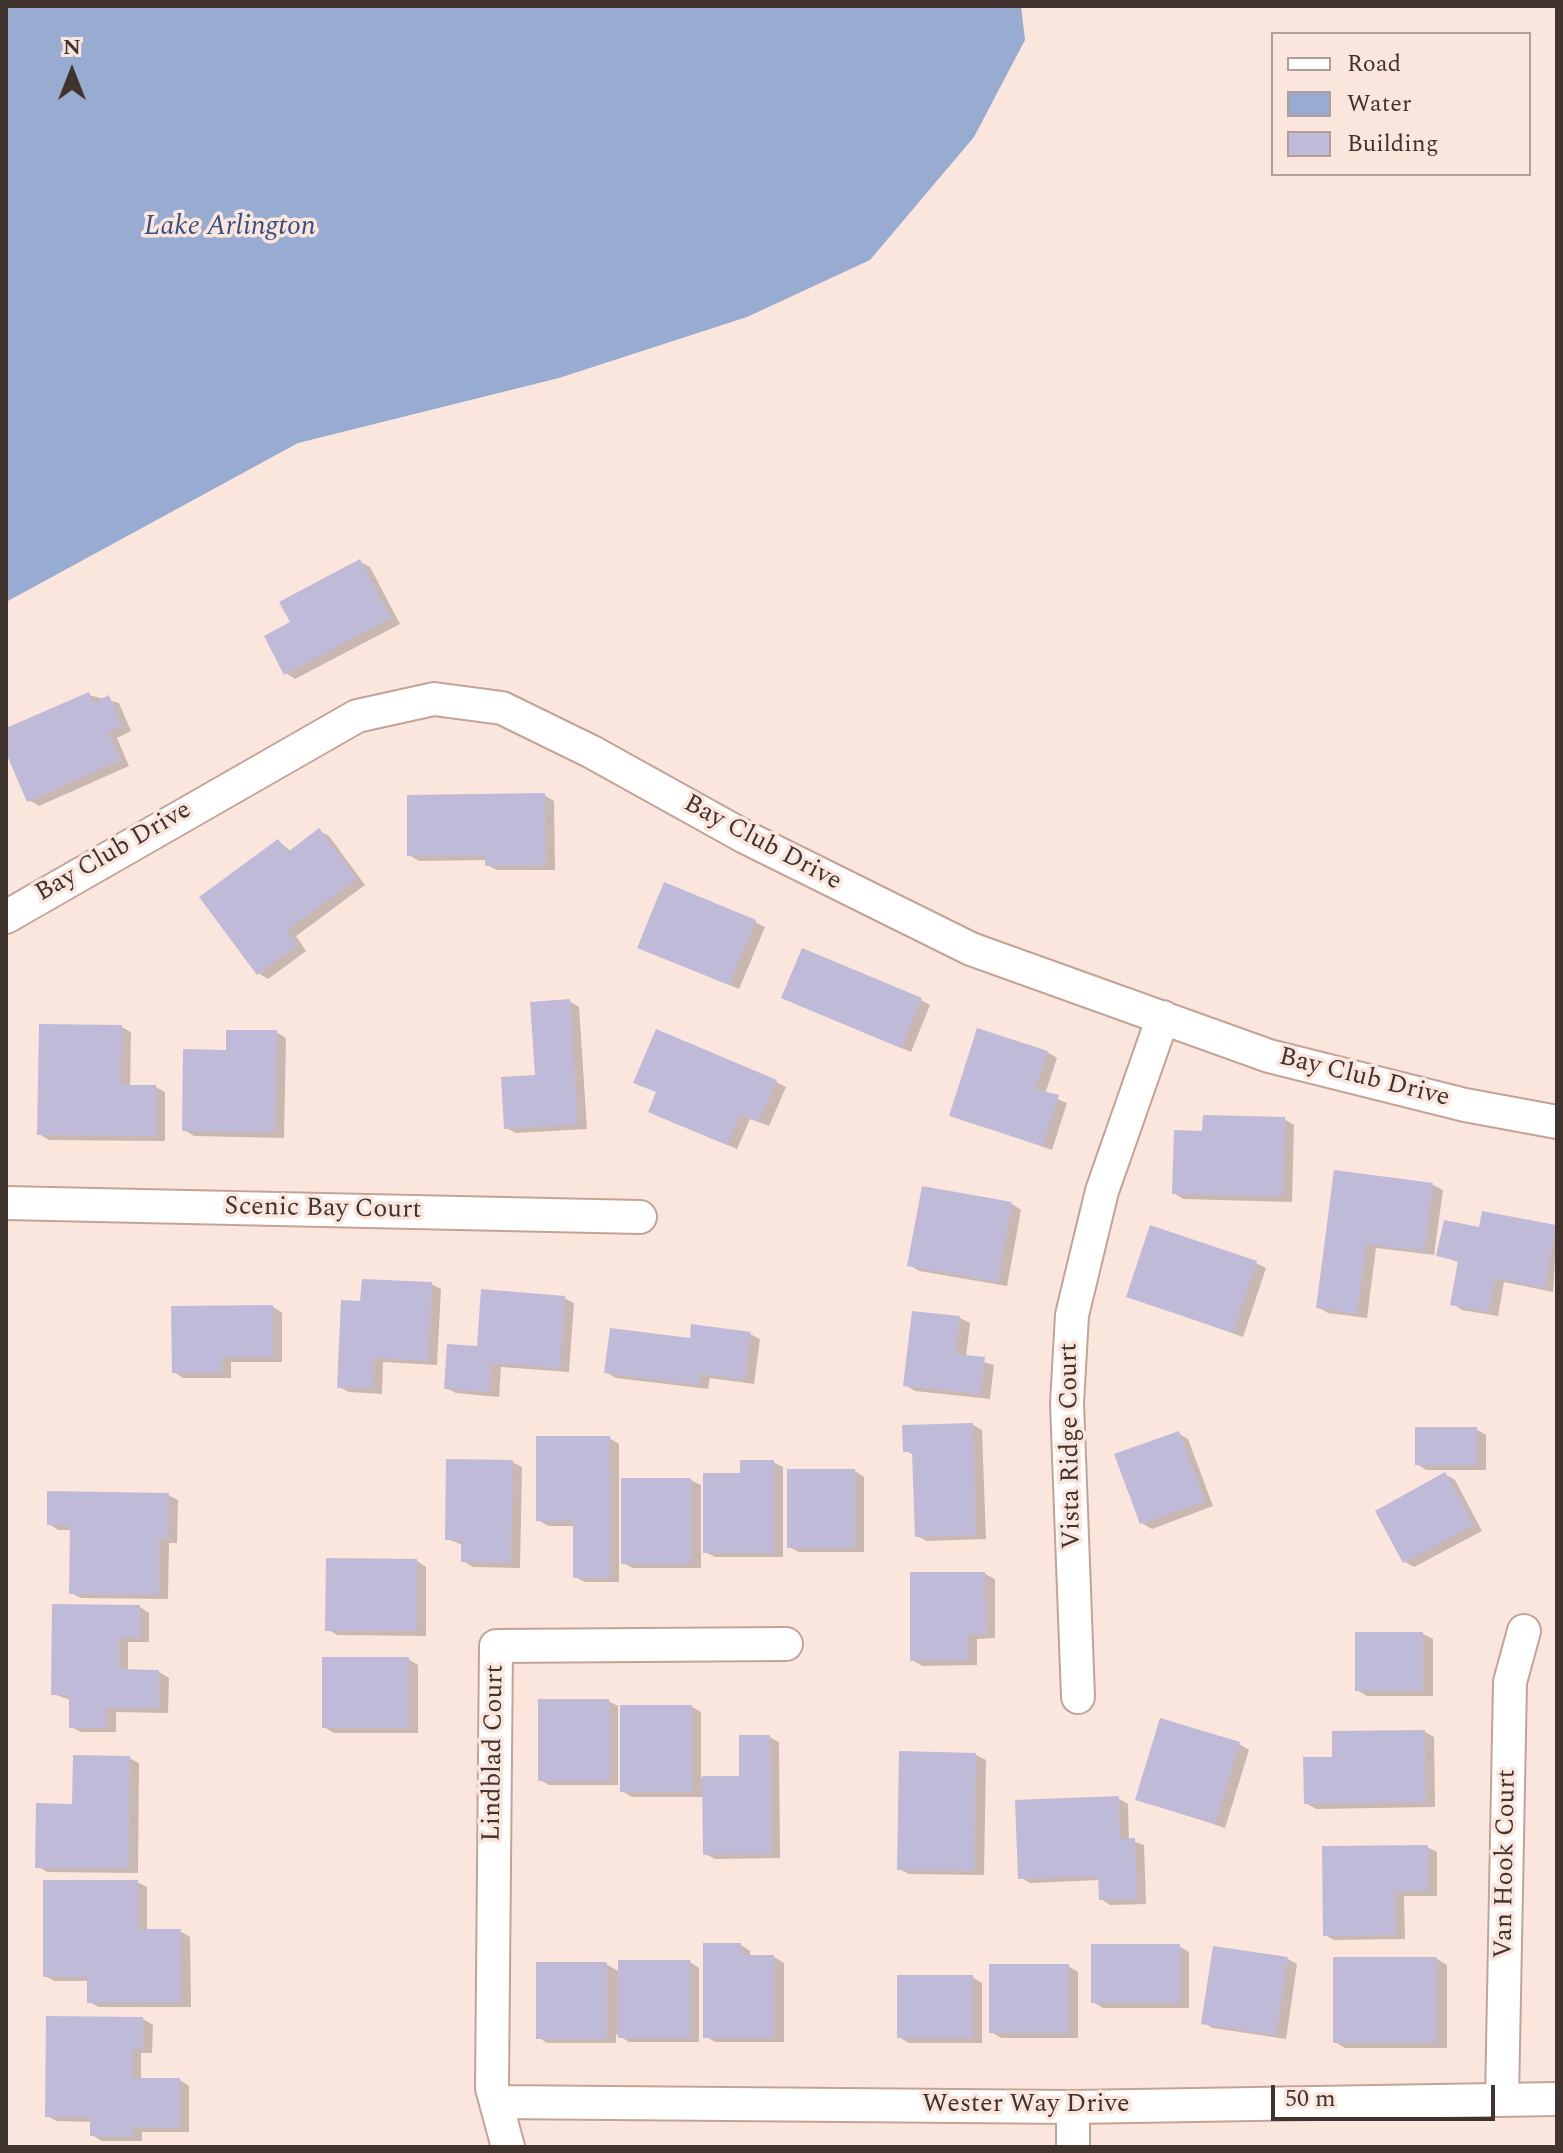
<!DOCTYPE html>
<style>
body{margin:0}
#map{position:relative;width:1563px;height:2153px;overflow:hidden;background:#fbe6de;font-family:Spectral,serif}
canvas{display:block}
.frame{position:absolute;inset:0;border:8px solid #41332e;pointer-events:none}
.legend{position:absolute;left:1271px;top:32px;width:260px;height:144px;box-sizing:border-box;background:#fbe6de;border:2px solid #b19e98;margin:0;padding:10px 14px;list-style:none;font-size:24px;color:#41332e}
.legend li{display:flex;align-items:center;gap:16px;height:40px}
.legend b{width:40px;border:2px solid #b19e98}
.north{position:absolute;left:32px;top:32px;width:80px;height:80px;-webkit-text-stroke:6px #fbe6de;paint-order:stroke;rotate:0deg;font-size:22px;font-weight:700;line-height:32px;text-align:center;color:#41332e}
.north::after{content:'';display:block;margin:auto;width:28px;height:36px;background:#41332e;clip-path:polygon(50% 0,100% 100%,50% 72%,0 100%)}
.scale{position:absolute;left:1271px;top:2085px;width:224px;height:36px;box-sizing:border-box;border:4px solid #41332e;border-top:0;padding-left:10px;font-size:24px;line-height:28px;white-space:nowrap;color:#41332e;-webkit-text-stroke:6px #fbe6de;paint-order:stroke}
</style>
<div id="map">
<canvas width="1563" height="2153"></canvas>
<div class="frame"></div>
<ul class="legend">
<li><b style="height:10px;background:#fff"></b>Road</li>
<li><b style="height:22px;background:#98abd1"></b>Water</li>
<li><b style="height:22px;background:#c0bad9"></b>Building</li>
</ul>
<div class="north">N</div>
<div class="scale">50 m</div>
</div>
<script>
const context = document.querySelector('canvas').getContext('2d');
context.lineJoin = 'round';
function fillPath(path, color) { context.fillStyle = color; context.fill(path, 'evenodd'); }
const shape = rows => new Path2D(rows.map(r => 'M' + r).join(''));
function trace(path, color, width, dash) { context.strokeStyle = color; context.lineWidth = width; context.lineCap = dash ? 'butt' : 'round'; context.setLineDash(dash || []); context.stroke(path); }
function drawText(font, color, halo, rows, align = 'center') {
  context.font = font + ' Spectral,serif'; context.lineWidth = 7; context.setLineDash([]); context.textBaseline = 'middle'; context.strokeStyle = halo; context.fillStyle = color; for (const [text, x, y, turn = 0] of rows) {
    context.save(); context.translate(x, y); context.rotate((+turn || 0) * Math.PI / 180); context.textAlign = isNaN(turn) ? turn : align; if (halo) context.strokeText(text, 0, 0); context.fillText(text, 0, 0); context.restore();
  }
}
const water = shape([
 [6,6,1021,6,1025,40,974,137,870,260,747,317,559,378,298,443,6,602]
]);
const shadow = shape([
 [360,562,370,567,400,624,295,679,286,673,292,623],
 [89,695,119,703,131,731,117,738,129,766,39,806,29,800,6,748,6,731],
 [544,795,554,801,555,870,497,870,487,865,487,860,419,861,409,855],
 [320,831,329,836,365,885,296,936,306,951,268,979,258,973,278,841,292,852],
 [755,922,765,927,739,989,649,952],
 [921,1000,930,1005,911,1052,793,1003],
 [569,1001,579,1007,587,1129,516,1133,506,1128,537,1077],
 [121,1027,131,1032,130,1087,156,1087,165,1092,165,1141,49,1140,39,1134],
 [276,1032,286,1038,284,1138,194,1136,184,1130,228,1052],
 [1047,1052,1057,1058,1045,1094,1067,1103,1052,1150,951,1115],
 [776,1082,786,1087,769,1126,750,1119,737,1149,660,1117],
 [1284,1119,1294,1125,1292,1202,1183,1199,1174,1193],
 [1335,1172,1433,1185,1443,1190,1434,1255,1376,1248,1367,1318,1328,1313,1318,1307],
 [1012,1204,1021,1210,1007,1286,919,1271,910,1265],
 [1557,1228,1553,1292,1504,1282,1498,1316,1462,1310,1453,1304,1460,1263,1439,1255,1481,1229],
 [1256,1263,1266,1268,1243,1337,1128,1296],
 [431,1284,441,1289,437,1365,383,1362,382,1394,349,1392,339,1387,362,1303],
 [564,1298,574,1303,569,1372,501,1367,499,1397,456,1393,446,1388,478,1348],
 [273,1307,282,1313,282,1362,231,1362,231,1378,183,1378,174,1372],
 [913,1313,960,1318,970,1323,966,1357,994,1365,990,1399,915,1391,905,1385],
 [750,1334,760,1339,754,1384,710,1378,708,1389,616,1378,606,1372,691,1340],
 [973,1425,982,1430,986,1539,927,1541,917,1536,915,1456,905,1450],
 [1476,1429,1486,1435,1486,1470,1426,1470,1417,1464],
 [1178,1433,1188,1439,1213,1506,1152,1529,1142,1523],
 [609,1438,619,1444,619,1582,585,1582,575,1577,575,1526,548,1526,538,1520],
 [512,1462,522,1467,520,1568,473,1567,463,1561,463,1545,447,1539],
 [773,1462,783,1467,783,1557,715,1557,705,1552,742,1475],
 [855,1471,864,1477,864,1552,799,1552,789,1547],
 [1445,1474,1455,1480,1482,1531,1414,1567,1405,1562],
 [691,1480,701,1485,701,1568,633,1568,623,1563],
 [168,1495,178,1500,177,1543,169,1543,168,1599,81,1598,71,1593,72,1530,58,1530,49,1524],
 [417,1561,426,1567,426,1636,337,1635,327,1629],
 [985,1574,995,1579,995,1638,977,1639,977,1665,922,1666,912,1660],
 [140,1607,149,1613,149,1642,128,1642,128,1672,159,1672,169,1678,168,1713,116,1712,116,1732,81,1732,71,1727,71,1700,53,1694],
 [1423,1634,1433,1639,1433,1696,1367,1696,1357,1690],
 [408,1659,418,1665,418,1733,334,1733,324,1727],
 [608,1701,618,1706,618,1785,549,1785,540,1780],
 [692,1707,701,1712,701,1778,741,1777,769,1737,779,1742,780,1858,715,1859,705,1854,705,1797,632,1797,622,1791],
 [1425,1732,1434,1737,1435,1807,1316,1809,1306,1803,1334,1759],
 [1239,1744,1249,1750,1225,1828,1137,1799],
 [976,1755,986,1760,984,1875,909,1874,899,1869],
 [129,1758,139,1763,138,1873,47,1872,37,1866,74,1806],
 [1118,1798,1128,1804,1129,1840,1144,1845,1146,1904,1110,1905,1101,1899,1100,1880,1030,1883,1020,1877],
 [1427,1847,1437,1852,1437,1896,1404,1896,1405,1939,1334,1940,1325,1935],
 [137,1882,147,1887,147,1931,180,1931,190,1937,191,2007,99,2007,89,2002,89,1981,55,1981,45,1976],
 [741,1945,750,1951,750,1957,774,1957,784,1963,784,2042,715,2042,705,2036],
 [1179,1946,1189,1952,1189,2008,1103,2008,1093,2002],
 [1288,1959,1297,1964,1286,2039,1213,2028,1204,2023],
 [1437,1959,1447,1965,1447,2048,1345,2048,1335,2042],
 [690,1962,699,1968,699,2042,629,2042,616,2034,616,2043,547,2043,538,2037,606,1964,620,1972],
 [1068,1966,1078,1972,1078,2038,1001,2038,991,2032],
 [972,1977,982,1983,982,2043,909,2043,899,2037],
 [143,2019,153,2025,152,2053,141,2053,141,2080,180,2080,189,2086,189,2132,142,2132,142,2141,102,2141,92,2135,92,2122,57,2121,47,2116]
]);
const building = shape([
 [360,559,391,618,284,675,264,636,290,622,279,602],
 [89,692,93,703,109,695,122,726,108,732,121,760,27,802,6,753,6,728],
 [545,793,546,865,485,866,485,856,407,856,407,795],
 [319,828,357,879,287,930,298,945,257,975,199,897,278,839,288,852],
 [664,882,756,920,729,985,637,948],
 [802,948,922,998,901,1048,781,998],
 [570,999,578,1124,504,1129,501,1077,535,1075,530,1002],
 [39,1024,122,1025,121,1085,156,1085,156,1136,37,1135],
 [977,1028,1048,1051,1035,1089,1059,1095,1042,1146,949,1116],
 [656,1029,777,1080,758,1122,740,1115,727,1145,648,1112,656,1092,633,1083],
 [226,1030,277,1030,275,1133,182,1131,183,1049,226,1050],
 [1203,1115,1285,1117,1283,1197,1172,1194,1174,1130,1202,1131],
 [1334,1170,1433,1183,1425,1251,1366,1244,1357,1314,1316,1308],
 [922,1186,1012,1202,998,1282,907,1266],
 [1482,1211,1556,1225,1544,1288,1495,1278,1488,1312,1450,1305,1458,1261,1436,1256,1444,1220,1479,1227],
 [1150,1225,1257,1261,1233,1333,1126,1297],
 [362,1279,432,1282,428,1361,374,1358,373,1389,337,1388,341,1300,360,1301],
 [481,1289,565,1296,560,1368,491,1363,489,1392,444,1389,447,1344,477,1346],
 [273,1305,273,1357,222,1358,222,1373,172,1373,171,1306],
 [912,1311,960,1316,956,1354,985,1357,980,1394,903,1386],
 [691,1324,751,1332,745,1379,700,1374,699,1385,604,1373,610,1328,690,1338],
 [973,1423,976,1535,915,1537,912,1452,903,1452,902,1425],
 [1415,1427,1477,1427,1477,1465,1415,1465],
 [1179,1431,1205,1501,1140,1524,1114,1454],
 [536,1436,610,1436,610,1578,573,1578,573,1521,536,1521],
 [446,1459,513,1460,511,1563,461,1562,461,1540,445,1540],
 [740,1460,774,1460,774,1553,703,1553,703,1473,740,1473],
 [787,1469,855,1469,855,1548,787,1548],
 [1445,1472,1474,1525,1403,1563,1375,1511],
 [621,1478,691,1478,691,1564,621,1564],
 [47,1491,169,1493,168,1539,159,1538,159,1595,69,1594,70,1526,47,1525],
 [326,1558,417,1559,417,1631,325,1631],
 [910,1572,985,1572,986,1634,968,1634,968,1660,910,1661],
 [52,1604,140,1605,140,1638,119,1638,119,1669,159,1670,159,1708,106,1708,106,1728,69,1728,69,1695,51,1695],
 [1355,1632,1423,1632,1423,1691,1355,1691],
 [322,1657,409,1657,409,1728,322,1728],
 [538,1699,609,1699,609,1781,538,1781],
 [620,1705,692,1705,692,1792,620,1792],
 [1160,1718,1240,1742,1215,1824,1135,1800],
 [1425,1730,1426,1802,1304,1804,1303,1757,1332,1757,1332,1731],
 [739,1735,770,1735,771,1854,703,1855,702,1776,739,1776],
 [899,1751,976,1753,974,1871,897,1870],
 [73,1755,130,1756,129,1868,35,1868,36,1803,72,1804],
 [1119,1796,1120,1839,1135,1838,1137,1899,1099,1900,1098,1876,1018,1879,1015,1800],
 [1428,1845,1428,1891,1395,1891,1396,1935,1323,1936,1322,1846],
 [43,1880,138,1880,138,1929,181,1929,181,2002,87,2003,87,1977,43,1977],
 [703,1943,741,1943,741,1955,774,1955,774,2038,703,2038],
 [1091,1944,1180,1944,1180,2003,1091,2003],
 [1213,1946,1288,1957,1276,2035,1201,2024],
 [1333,1957,1437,1957,1437,2043,1333,2043],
 [618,1960,690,1960,690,2038,618,2038],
 [536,1962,607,1962,607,2039,536,2039],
 [989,1964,1069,1964,1069,2033,989,2033],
 [897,1975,973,1975,973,2038,897,2038],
 [46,2016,143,2017,143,2049,132,2049,132,2078,180,2078,180,2128,133,2127,133,2137,90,2136,90,2117,45,2117]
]);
const street = shape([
 [6,917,357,716,434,699,502,708,592,752,745,837,971,949,1269,1056,1465,1105,1557,1122],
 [6,1203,640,1217],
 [1078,1697,1067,1403,1072,1315,1102,1191,1163,1017],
 [1502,2099,1510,1682,1524,1631],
 [496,2102,1073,2107,1557,2099],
 [1073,2107,1073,2147],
 [508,2147,492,2088,496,1646,786,1644]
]);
const streetNames = [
 ["Bay Club Drive",762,844,28],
 ["Bay Club Drive",114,853,-30],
 ["Bay Club Drive",1364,1079,14],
 ["Scenic Bay Court",323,1210,1],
 ["Vista Ridge Court",1072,1446,-91],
 ["Lindblad Court",495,1753,-89],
 ["Van Hook Court",1507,1864,-89],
 ["Wester Way Drive",1026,2106]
];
const waterNames = [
 ["Lake Arlington",230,229]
];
fillPath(water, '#98abd1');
fillPath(shadow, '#0003');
fillPath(building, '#c0bad9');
trace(street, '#c4a397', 36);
trace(street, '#fff', 32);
drawText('26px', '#41332e', '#fbe6de', streetNames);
drawText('italic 28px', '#374f82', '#fbe6de', waterNames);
</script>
